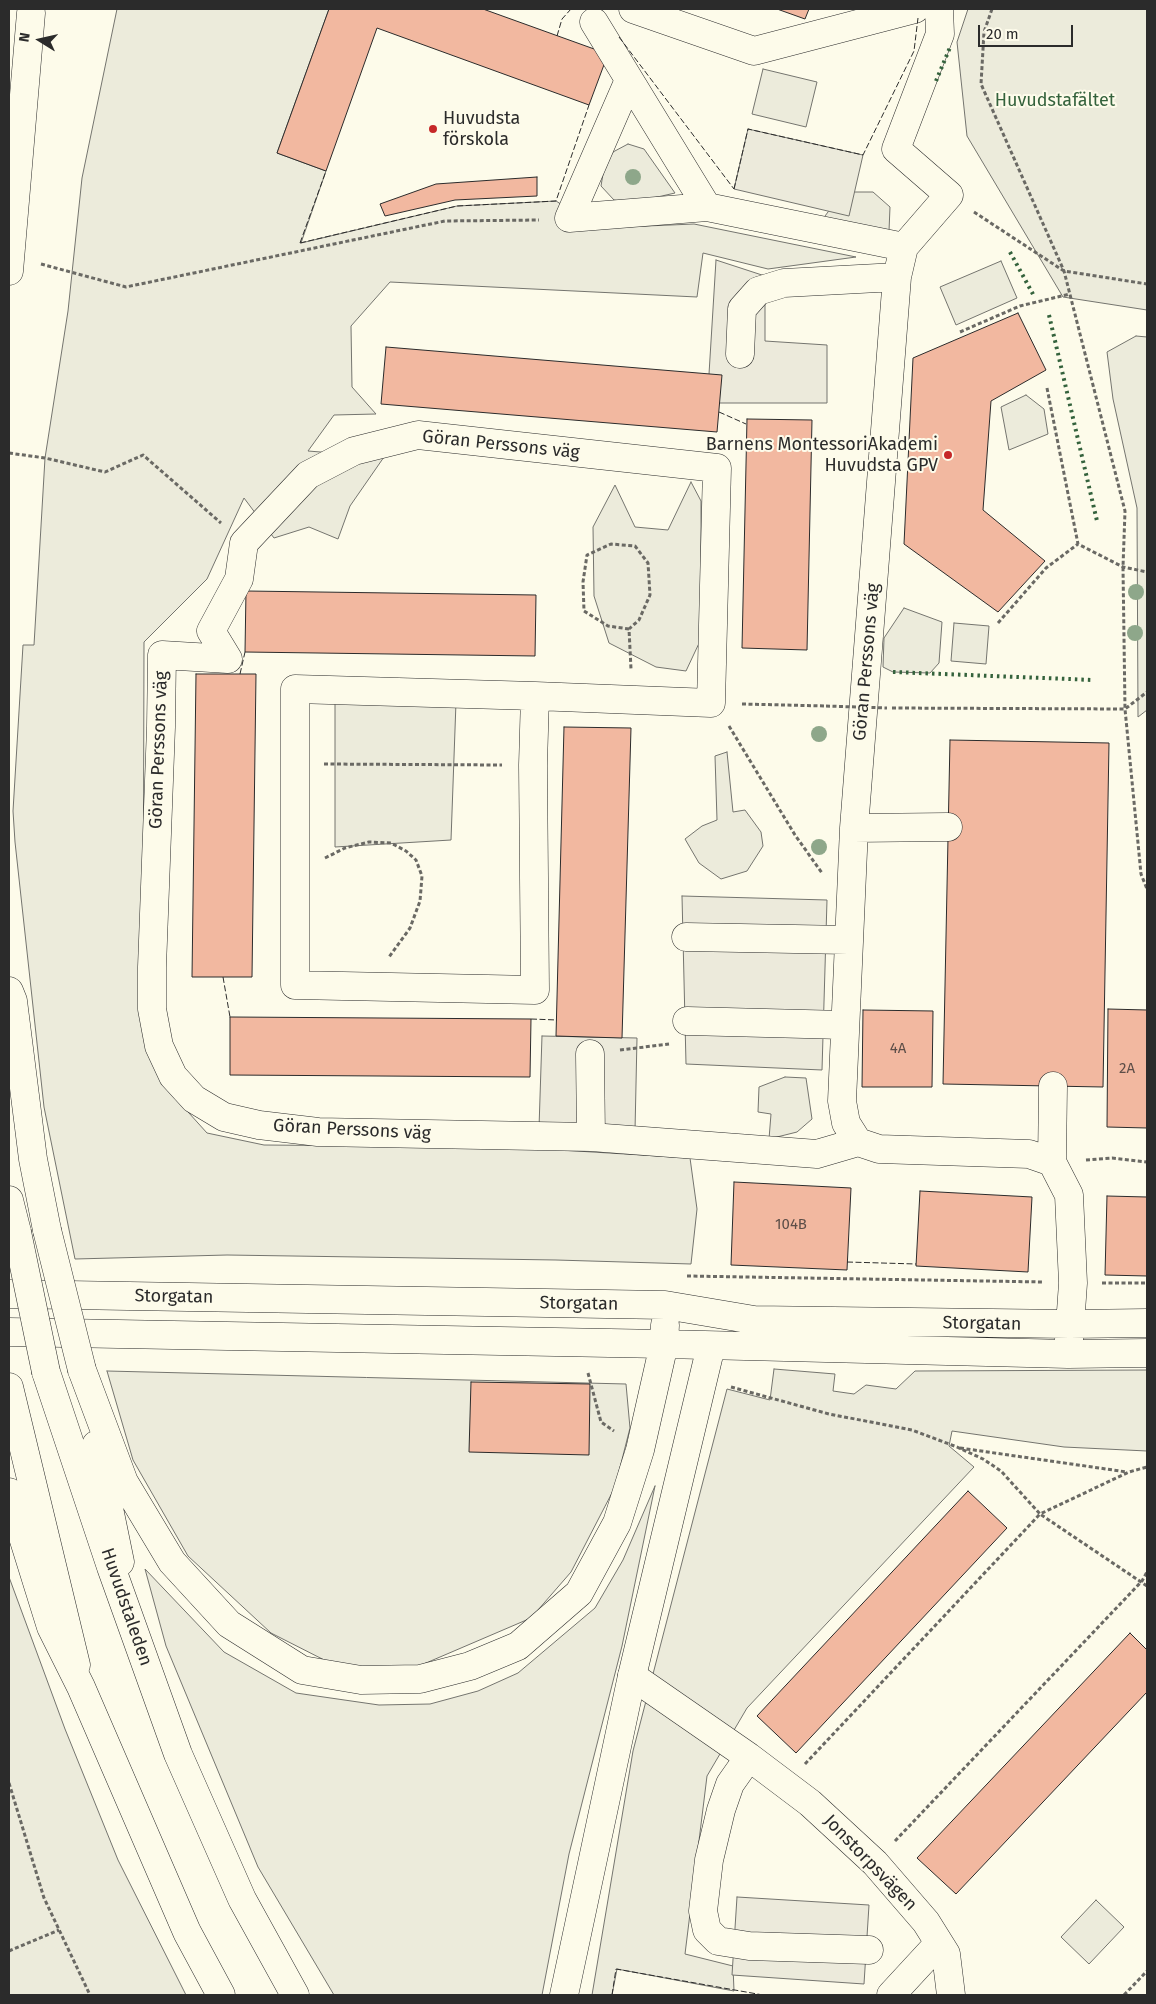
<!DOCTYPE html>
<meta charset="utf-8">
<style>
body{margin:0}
#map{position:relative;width:1156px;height:2004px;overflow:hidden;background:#fdfbea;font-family:"Fira Sans",sans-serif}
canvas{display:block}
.frame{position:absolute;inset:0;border:10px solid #2b2b2b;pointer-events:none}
.north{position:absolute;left:15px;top:15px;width:50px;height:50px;-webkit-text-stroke:4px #fdfbea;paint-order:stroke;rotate:280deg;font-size:14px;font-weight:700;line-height:20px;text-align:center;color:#2b2b2b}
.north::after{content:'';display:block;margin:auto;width:18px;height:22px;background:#2b2b2b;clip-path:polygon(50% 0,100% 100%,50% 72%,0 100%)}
.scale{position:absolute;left:978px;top:25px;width:95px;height:22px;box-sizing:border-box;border:2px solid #2b2b2b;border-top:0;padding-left:6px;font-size:15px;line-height:18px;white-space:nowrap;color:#2b2b2b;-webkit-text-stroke:4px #fdfbea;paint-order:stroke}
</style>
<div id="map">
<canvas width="1156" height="2004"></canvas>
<div class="frame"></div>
<div class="north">N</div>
<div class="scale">20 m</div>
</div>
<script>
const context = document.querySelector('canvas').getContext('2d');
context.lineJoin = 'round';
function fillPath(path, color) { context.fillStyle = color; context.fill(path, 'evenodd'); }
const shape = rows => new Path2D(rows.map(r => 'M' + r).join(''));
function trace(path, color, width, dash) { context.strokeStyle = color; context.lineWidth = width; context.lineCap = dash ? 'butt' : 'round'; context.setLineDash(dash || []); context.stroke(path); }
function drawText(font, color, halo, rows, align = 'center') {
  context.font = font + ' "Fira Sans",sans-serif'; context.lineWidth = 4; context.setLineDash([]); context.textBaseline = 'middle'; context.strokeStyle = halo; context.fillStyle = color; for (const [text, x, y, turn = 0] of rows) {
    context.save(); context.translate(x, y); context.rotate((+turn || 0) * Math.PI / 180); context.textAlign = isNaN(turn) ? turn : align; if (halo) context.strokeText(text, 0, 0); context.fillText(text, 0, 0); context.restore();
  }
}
const green = shape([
 [117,9,329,9,277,153,326,171,301,243,457,206,556,201,599,228,694,224,856,257,768,269,703,253,697,297,390,282,351,326,352,387,376,414,334,415,308,451,384,457,350,506,338,539,309,527,274,538,244,498,207,579,144,642,143,1007,170,1092,207,1133,264,1145,511,1147,690,1158,697,1209,691,1264,556,1260,227,1255,75,1259,44,1107,15,842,13,811,23,645,34,645,45,458,68,311,82,178,117,9],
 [968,9,1147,9,1147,310,1063,297,967,136,957,42,968,9],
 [763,69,817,82,806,127,752,114,763,69],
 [628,144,644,149,675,193,631,203,614,200,601,186,604,168,613,152,628,144],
 [843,192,873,192,890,207,889,231,822,220,843,192],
 [1001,261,1017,298,956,325,940,287,1001,261],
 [1136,336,1147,337,1147,710,1138,717,1137,508,1113,399,1107,352,1136,336],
 [1026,395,1044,409,1048,434,1009,450,1001,407,1026,395],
 [691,482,701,501,701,639,686,671,656,667,609,643,594,596,593,527,615,485,635,527,668,530,691,482],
 [904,608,942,622,939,663,930,673,893,672,883,667,884,638,904,608],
 [954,623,989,626,986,664,951,661,954,623],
 [335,697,456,702,451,840,335,847,335,697],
 [727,752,733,812,745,810,761,832,763,846,747,871,721,879,699,863,685,839,702,826,717,820,715,756,727,752],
 [785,1077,806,1078,812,1119,797,1132,769,1139,771,1114,758,1112,759,1087,785,1077],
 [774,1369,835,1374,833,1391,854,1394,866,1385,896,1389,915,1371,1147,1370,1147,1451,1064,1447,952,1431,949,1446,974,1467,747,1708,707,1776,685,1954,733,1966,734,1991,617,1969,612,1995,592,1995,633,1751,727,1389,770,1400,774,1369],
 [107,1371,626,1384,630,1428,615,1487,571,1572,531,1618,412,1669,340,1668,271,1633,188,1556,133,1460,107,1371],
 [655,1486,622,1646,569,1854,542,1995,334,1995,258,1867,166,1646,145,1569,224,1652,296,1693,379,1705,430,1704,478,1691,518,1673,595,1608,623,1560,655,1486],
 [9,1577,65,1729,118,1860,186,1995,9,1995,9,1577],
 [1096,1900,1124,1927,1089,1964,1061,1937,1096,1900]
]);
const parking = shape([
 [748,129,863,155,849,216,734,189,748,129],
 [716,260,765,276,765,341,827,345,827,403,719,403,709,374,716,260],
 [682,896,827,900,822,1070,686,1064,682,896],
 [542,1036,637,1038,635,1131,539,1128,542,1036],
 [737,1897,869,1905,864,1984,732,1975,737,1897]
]);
const building = shape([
 [329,9,483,9,608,54,589,105,377,28,326,171,277,153,329,9],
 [777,9,809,9,805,19,777,9],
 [537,177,537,196,455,200,385,216,380,204,436,184,537,177],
 [1018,313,1046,370,991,401,983,510,1045,561,998,612,904,544,913,358,1018,313],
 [386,347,722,375,717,432,381,404,386,347],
 [747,419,812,420,807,650,742,648,747,419],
 [246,591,536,595,535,656,245,652,246,591],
 [196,674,256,674,252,977,192,977,196,674],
 [564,727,631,728,622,1038,556,1036,564,727],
 [950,740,1109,743,1103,1087,943,1084,950,740],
 [1108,1009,1147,1010,1147,1128,1107,1127,1108,1009],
 [863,1010,933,1011,932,1087,862,1087,863,1010],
 [230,1017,531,1019,530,1077,230,1075,230,1017],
 [734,1182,851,1188,847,1270,731,1265,734,1182],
 [920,1191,1032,1197,1028,1272,916,1266,920,1191],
 [1107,1196,1147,1197,1147,1276,1105,1275,1107,1196],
 [471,1382,590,1384,589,1455,469,1452,471,1382],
 [968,1491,1007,1528,796,1753,757,1716,968,1491],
 [1130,1633,1147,1650,1147,1692,956,1894,917,1858,1130,1633]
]);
const path = shape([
 [992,9,984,32,981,84,1064,271,1125,511,1123,567,1125,709,1141,874,1147,889],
 [974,212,1064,271,1147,284],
 [41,264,126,287,445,221,539,220],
 [960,332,1020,306,1070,294],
 [1047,388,1078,544,1123,567,1147,572],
 [9,453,45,458,105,472,143,455,221,523],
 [998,623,1046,568,1078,544],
 [629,629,608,626,584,611,583,582,587,555,611,544,635,546,648,563,650,595,639,620,629,629,631,669],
 [742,704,826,706],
 [892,708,1125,709,1147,692],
 [729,726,795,835,822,873],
 [324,764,502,765],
 [325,858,345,848,369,842,391,843,406,851,416,860,422,876,420,901,410,928,389,957],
 [620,1050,669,1044],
 [1086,1160,1112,1158,1147,1162],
 [687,1276,1043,1282],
 [1102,1283,1147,1283],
 [588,1373,601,1422,614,1431],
 [731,1387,829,1414,912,1430,957,1447,983,1459,1001,1471,1040,1514,1129,1472,1147,1467],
 [960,1448,1127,1472],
 [805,1764,1040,1514,1147,1586],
 [9,1783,44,1898,90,1995],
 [895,1841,1142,1581,1147,1572],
 [9,1951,59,1930],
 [1124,1995,1147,1971]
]);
const minor = shape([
 [633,9,754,51,915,9],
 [939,9,940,34,896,149,949,195,904,247,897,277,854,828,842,1101,846,1123,858,1142,879,1149,1029,1154,1052,1162,1069,1195,1073,1283,1068,1354],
 [594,22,707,207,904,247],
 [629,80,569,218,707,207],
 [9,271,31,13],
 [740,354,742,309,758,291,784,283,897,277],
 [228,659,211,631,239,579,244,543,308,475,354,451,418,435,717,468,711,703,535,696,295,689,295,985,535,990,533,765,535,696],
 [228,659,162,655,161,727,152,967,152,1009,159,1046,173,1076,194,1099,224,1117,259,1125,318,1132,591,1137,817,1154,858,1142],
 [854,828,948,827],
 [686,937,848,940],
 [9,991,13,1001,33,1159,47,1230],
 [687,1021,844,1025],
 [590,1054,591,1137],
 [1052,1162,1053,1086],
 [9,1294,665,1305,754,1320,1070,1324,1147,1323],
 [9,1332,664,1344,1068,1354,1147,1353],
 [82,1370,124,1482,172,1562,229,1624,302,1670,361,1680,420,1679,470,1666,518,1646,579,1593,617,1523,640,1450,664,1344,665,1325],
 [9,1387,76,1665],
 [96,1445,120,1562],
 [632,1676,749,1757,810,1803,875,1863,926,1922,946,1954,951,1995],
 [749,1757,730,1784,721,1810,709,1860,703,1911,707,1930,718,1941,749,1946,869,1950],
 [891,1995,939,1943]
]);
const major = shape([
 [9,1200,17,1232],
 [46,1372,111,1567,178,1754,242,1899,295,1995],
 [9,1492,51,1627,81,1687,187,1932,221,1995],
 [564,1995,632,1676,711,1346]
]);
const pathBridge = shape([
 [826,706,887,708]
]);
const minorBridge = shape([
 [47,1230,82,1370]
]);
const majorBridge = shape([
 [17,1232,46,1372]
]);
const hedge = shape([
 [936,81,951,45],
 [1010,252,1034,296],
 [1049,315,1097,521],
 [893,672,1093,680]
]);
const fence = shape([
 [557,36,562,19,571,9],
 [619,37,734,189],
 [734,189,748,129,863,155,914,51,918,18],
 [300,243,457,206,556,201,589,105],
 [300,243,326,171],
 [719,412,746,424],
 [240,674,245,652],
 [223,977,230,1017],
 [531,1019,557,1020],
 [847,1262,916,1264],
 [612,1995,616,1969,763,1995]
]);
const trees = [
 [633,177],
 [1136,592],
 [1135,633],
 [819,734],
 [819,847]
];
const markers = [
 [433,129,5,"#c62828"],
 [948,455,5,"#c62828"]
];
const numberNames = [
 ["4A",898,1049],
 ["2A",1127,1069],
 ["104B",791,1225]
];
const parkNames = [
 ["Huvudstafältet",1055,101]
];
const poiNames = [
 ["Huvudsta",443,119],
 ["förskola",443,140],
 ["Barnens MontessoriAkademi",938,445,"right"],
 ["Huvudsta GPV",938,466,"right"]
];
const streetNames = [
 ["Göran Perssons väg",501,445,6],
 ["Göran Perssons väg",867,662,-85],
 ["Göran Perssons väg",159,750,-88],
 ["Göran Perssons väg",352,1130,3],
 ["Storgatan",174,1297,1],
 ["Storgatan",579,1304,1],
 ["Storgatan",982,1324,1],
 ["Huvudstaleden",126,1607,71],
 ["Jonstorpsvägen",870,1863,46]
];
fillPath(green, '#ecebdb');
trace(green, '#74746e', 1);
fillPath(parking, '#eceadb');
trace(parking, '#74746e', 1);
fillPath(building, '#f2b8a0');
trace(building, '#2b2b2b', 1);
trace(minor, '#2b2b2b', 29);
trace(major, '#2b2b2b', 29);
trace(path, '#6a6964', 3, [4, 2.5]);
trace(minor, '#fdfbea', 28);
trace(major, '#fdfbea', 28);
trace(minorBridge, '#2b2b2b', 29, []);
trace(majorBridge, '#2b2b2b', 29, []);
trace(pathBridge, '#6a6964', 3, [4, 2.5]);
trace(minorBridge, '#fdfbea', 28);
trace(majorBridge, '#fdfbea', 28);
trace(hedge, '#34623c', 4, [2.5, 4]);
trace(fence, '#2b2b2b', 1, [6, 2.5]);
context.fillStyle = '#8ea78a';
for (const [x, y] of trees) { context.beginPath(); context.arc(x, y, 8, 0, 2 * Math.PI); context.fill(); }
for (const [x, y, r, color] of markers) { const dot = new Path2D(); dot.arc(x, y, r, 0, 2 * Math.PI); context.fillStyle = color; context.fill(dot); trace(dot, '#fdfbea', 2); }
drawText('15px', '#5d4e48', null, numberNames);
drawText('18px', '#34623c', '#fdfbea', parkNames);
drawText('18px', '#2b2b2b', '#fdfbea', poiNames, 'left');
drawText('18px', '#2b2b2b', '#fdfbea', streetNames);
</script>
